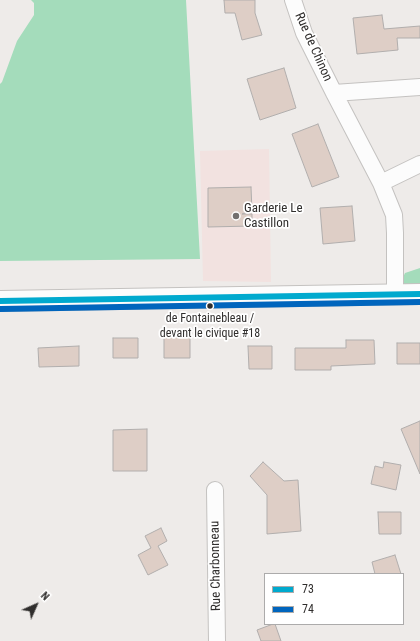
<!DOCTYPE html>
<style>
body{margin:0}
#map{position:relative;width:420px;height:641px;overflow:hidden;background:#eeebe9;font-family:"Roboto Condensed",sans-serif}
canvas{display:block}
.legend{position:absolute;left:264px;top:573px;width:140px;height:52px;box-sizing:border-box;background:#fff;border:1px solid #acabab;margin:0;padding:5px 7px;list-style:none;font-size:12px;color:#302e2d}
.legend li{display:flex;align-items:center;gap:8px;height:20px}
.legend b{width:20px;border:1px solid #acabab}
.north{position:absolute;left:16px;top:585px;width:40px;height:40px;-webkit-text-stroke:3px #fff;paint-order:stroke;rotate:45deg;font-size:11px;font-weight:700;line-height:16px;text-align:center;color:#302e2d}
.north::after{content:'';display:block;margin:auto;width:14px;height:18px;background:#302e2d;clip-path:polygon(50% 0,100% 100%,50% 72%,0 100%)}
</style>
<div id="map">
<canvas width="420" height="641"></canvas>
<ul class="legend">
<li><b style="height:5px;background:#00a9ce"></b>73</li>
<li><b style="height:5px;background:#0065bd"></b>74</li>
</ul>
<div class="north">N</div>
</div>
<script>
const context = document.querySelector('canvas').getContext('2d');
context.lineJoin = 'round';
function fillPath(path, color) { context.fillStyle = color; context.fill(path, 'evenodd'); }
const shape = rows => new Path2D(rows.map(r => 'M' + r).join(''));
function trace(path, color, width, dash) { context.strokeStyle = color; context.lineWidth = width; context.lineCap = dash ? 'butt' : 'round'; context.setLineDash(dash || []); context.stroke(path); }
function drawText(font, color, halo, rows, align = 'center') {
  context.font = font + ' "Roboto Condensed",sans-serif'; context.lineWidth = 3.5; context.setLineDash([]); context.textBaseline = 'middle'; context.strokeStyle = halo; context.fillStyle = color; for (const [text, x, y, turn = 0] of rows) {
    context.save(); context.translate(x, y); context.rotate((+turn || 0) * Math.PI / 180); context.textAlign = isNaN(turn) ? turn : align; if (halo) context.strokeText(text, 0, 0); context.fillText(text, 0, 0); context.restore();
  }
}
const education = shape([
 [269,149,271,282,203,281,200,151]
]);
const forest = shape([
 [31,0,186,0,200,259,0,261,0,84,2,82,17,41,34,15,34,3],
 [420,268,420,294,395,295,405,273]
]);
const building = shape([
 [224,0,255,0,255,13,262,35,242,40,235,13,225,13,224,0],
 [382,15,384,29,420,26,420,38,397,38,398,50,357,54,353,18,382,15],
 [284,68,296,108,260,120,247,79,284,68],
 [318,124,339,177,312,187,292,134,318,124],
 [251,187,252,211,242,214,252,214,252,226,208,227,208,188,251,187],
 [352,206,355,241,323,244,320,208,352,206],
 [164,337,190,337,190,358,164,358,164,337],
 [113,338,138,338,138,358,113,358,113,338],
 [346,340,374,340,375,364,331,366,331,370,295,370,295,348,346,348,346,340],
 [397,343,420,343,420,364,397,364,397,343],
 [79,346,79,366,39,367,38,348,79,346],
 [248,346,272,346,272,369,249,369,248,346],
 [420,421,420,474,401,429,420,421],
 [147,429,147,471,113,471,113,430,147,429],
 [263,462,284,481,298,480,301,531,267,534,267,495,250,476,263,462],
 [384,462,401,465,396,490,371,484,375,466,383,468,384,462],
 [378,512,401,512,401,534,379,534,378,512],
 [161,528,167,541,158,546,168,565,148,575,138,555,151,548,145,536,161,528],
 [395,555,401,574,375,574,372,562,395,555],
 [273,624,275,624,281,641,261,641,257,630,273,624]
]);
const minor = shape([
 [293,0,304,33,334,93,381,183,394,215,395,233,395,295],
 [334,93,420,87],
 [381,183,420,164],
 [215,490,217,641]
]);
const tertiary = shape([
 [0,301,420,294]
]);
const bus1 = shape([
 [0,301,420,294]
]);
const bus2 = shape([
 [0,309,420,302]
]);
const markers = [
 [236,216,4,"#72706f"],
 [210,306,3.5,"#302e2d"]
];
const busNames = [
 ["de Fontainebleau /",210,319],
 ["devant le civique #18",210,334]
];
const streetNames = [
 ["Rue de Chinon",313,47,66],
 ["Rue Charbonneau",216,566,-91]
];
const poiNames = [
 ["Garderie Le",244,209],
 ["Castillon",244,224]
];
fillPath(education, '#f2e2e0');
fillPath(forest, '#a4dcbb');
fillPath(building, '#decec6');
trace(building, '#b1aead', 1);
trace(minor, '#c4c2c0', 18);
trace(tertiary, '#c4c2c0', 22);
trace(minor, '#fcfcfc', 16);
trace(tertiary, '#fcfcfc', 20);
trace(bus1, '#00a9ce', 6);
trace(bus2, '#0065bd', 6);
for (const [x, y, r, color] of markers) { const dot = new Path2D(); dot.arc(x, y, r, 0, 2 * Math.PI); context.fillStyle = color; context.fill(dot); trace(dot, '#fff', 1.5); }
drawText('12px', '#302e2d', '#fff', busNames);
drawText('13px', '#302e2d', '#fff', streetNames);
drawText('13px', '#302e2d', '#fff', poiNames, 'left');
</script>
